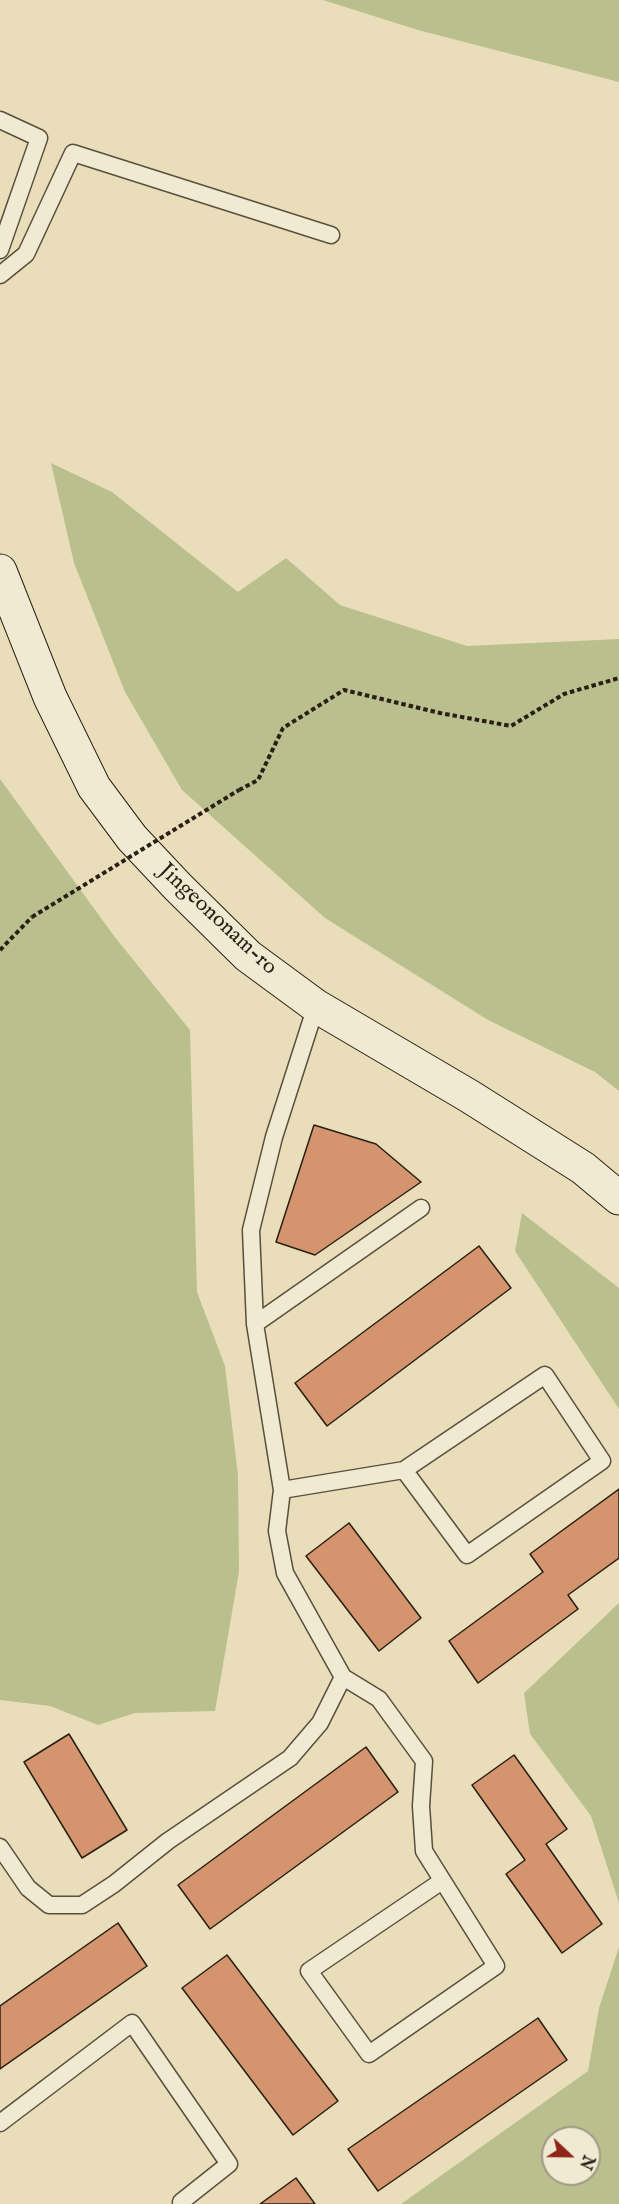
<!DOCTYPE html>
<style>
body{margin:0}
#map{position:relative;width:619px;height:2204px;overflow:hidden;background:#e9deb9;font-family:"IM FELL English",serif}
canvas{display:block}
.north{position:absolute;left:541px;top:2126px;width:60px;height:60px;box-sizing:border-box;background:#f1ead2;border:2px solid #a19986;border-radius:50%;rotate:112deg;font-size:16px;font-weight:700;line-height:24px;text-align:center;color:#291f15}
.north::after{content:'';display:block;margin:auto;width:21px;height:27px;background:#8f2418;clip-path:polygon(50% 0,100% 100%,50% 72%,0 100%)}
</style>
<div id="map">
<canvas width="619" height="2204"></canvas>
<div class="north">N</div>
</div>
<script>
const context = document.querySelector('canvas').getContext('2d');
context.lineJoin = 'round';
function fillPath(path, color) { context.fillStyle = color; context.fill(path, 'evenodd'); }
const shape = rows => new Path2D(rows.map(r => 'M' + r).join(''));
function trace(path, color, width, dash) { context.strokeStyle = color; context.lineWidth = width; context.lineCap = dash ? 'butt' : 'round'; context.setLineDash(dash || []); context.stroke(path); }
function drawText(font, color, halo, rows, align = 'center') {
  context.font = font + ' "IM FELL English",serif'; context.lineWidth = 6; context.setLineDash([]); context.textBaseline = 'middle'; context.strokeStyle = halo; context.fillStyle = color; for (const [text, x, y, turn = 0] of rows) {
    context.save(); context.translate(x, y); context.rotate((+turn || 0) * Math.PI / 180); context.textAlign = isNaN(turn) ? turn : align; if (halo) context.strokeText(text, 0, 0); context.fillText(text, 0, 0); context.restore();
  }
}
const green = shape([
 [323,0,619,0,619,82,418,30],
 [51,463,112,492,238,592,286,558,340,605,467,646,619,639,619,1091,595,1072,488,1020,325,918,182,790,125,692,74,563],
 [0,779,114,936,190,1030,197,1292,225,1366,238,1475,239,1572,215,1711,135,1713,98,1725,50,1706,0,1700],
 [522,1213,619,1288,619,1409,515,1251],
 [619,1603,619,1903,591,1816,530,1734,524,1693],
 [619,1947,619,2204,401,2204,588,2071,599,2008],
 [553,2138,589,2138,589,2174,553,2174]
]);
const building = shape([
 [314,1125,376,1144,421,1182,315,1255,276,1242,314,1125],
 [479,1246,511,1288,327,1426,295,1383,479,1246],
 [619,1489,619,1558,568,1595,578,1609,478,1683,449,1641,543,1572,530,1554,619,1489],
 [349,1523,421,1618,379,1651,306,1556,349,1523],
 [69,1734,127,1830,82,1858,24,1762,69,1734],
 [366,1747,398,1792,210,1929,178,1885,366,1747],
 [514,1755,567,1829,546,1844,602,1924,562,1953,506,1874,525,1860,472,1785,514,1755],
 [118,1923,147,1966,0,2069,0,2006,118,1923],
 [227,1955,338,2101,293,2135,182,1988,227,1955],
 [538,2018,567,2060,378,2191,348,2149,538,2018],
 [296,2178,315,2204,260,2204,296,2178]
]);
const path = shape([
 [239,790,258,780,283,728,344,690,440,713,511,726,564,694,619,678],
 [0,950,32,917]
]);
const lane = shape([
 [0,120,39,138,0,250],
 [0,275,26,254,73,153,331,235],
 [316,1006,274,1137,251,1230,255,1324,282,1490,277,1531,285,1573,343,1677,379,1699,424,1761,421,1806,424,1851,496,1966,369,2054,309,1971,442,1881],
 [255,1324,421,1208],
 [282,1490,404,1470,545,1375,602,1461,467,1555,404,1470],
 [0,1847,28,1888,49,1905,82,1905,114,1884,168,1841,290,1758,320,1723,343,1677],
 [0,2123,132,2023,229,2164,181,2202]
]);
const secondary = shape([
 [0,571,50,697,94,787,132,838,178,887,248,956,316,1006,469,1096,583,1168,619,1198]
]);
const pathBridge = shape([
 [32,917,239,790]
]);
const streetNames = [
 ["Jingeononam-ro",217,920,43]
];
fillPath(green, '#b9c08e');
fillPath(building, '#d4946d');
trace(building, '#291f15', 1.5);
trace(lane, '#594f3e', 19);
trace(secondary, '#291f15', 35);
trace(path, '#291f15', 4, [4.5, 3]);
trace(lane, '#f1ead2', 16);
trace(secondary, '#f1ead2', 33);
trace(pathBridge, '#291f15', 4, [4.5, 3]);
drawText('22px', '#291f15', '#f1ead2', streetNames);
</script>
